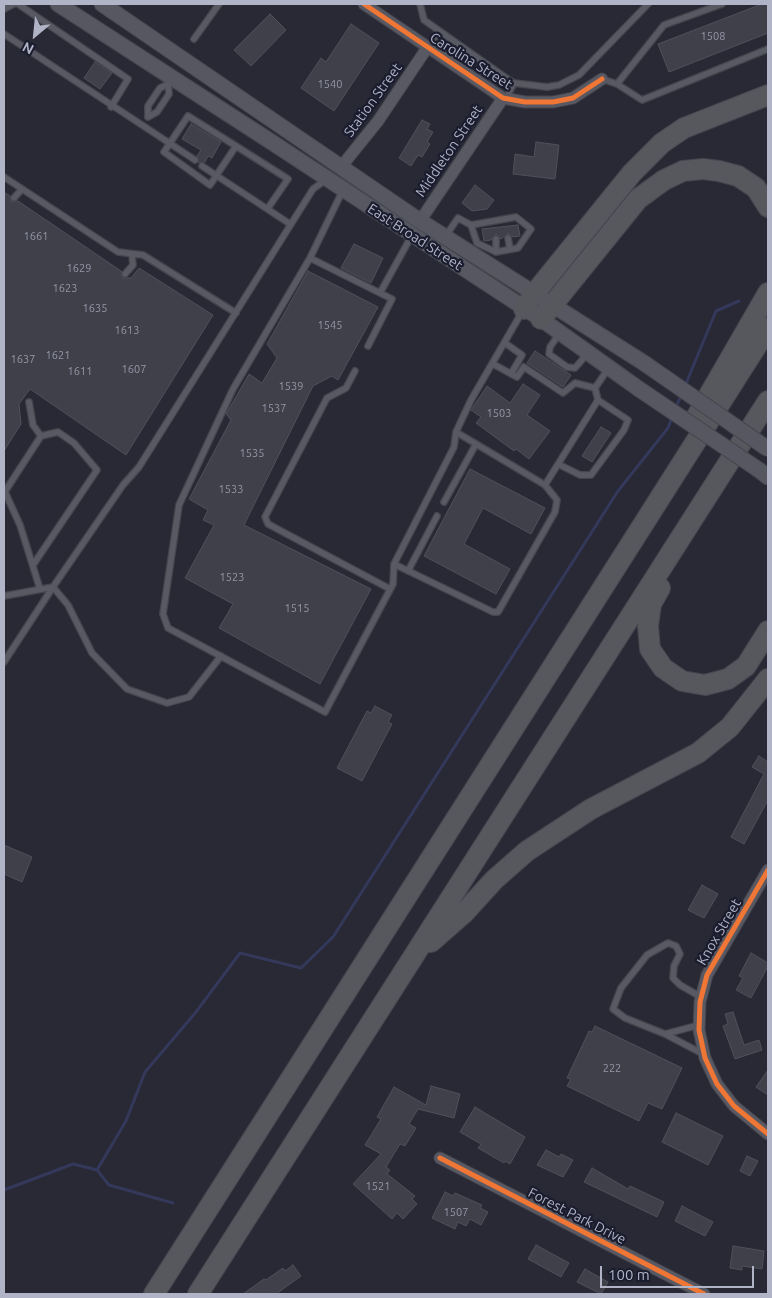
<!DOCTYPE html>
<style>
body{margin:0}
#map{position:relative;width:772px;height:1298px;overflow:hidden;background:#282934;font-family:Ubuntu,sans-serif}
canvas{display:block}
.frame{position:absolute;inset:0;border:5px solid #b1b3c6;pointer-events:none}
.north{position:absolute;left:10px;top:10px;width:50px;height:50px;-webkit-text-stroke:4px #1b1d2f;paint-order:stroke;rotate:208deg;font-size:14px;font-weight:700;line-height:20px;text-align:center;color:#b1b3c6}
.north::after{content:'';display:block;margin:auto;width:18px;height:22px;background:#b1b3c6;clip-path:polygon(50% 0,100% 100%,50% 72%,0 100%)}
.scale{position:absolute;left:600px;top:1266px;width:154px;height:22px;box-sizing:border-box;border:2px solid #b1b3c6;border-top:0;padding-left:6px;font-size:15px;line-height:18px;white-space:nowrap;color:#b1b3c6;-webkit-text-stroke:4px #1b1d2f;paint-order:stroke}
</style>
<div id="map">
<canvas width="772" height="1298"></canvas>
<div class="frame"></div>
<div class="north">N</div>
<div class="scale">100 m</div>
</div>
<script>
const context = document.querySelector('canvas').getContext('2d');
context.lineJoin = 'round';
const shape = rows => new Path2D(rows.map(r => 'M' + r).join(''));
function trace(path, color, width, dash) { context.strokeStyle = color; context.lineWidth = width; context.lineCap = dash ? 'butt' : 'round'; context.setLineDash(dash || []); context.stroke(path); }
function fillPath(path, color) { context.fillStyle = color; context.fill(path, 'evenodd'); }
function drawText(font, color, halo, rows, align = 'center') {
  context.font = font + ' Ubuntu,sans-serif'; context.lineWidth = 4.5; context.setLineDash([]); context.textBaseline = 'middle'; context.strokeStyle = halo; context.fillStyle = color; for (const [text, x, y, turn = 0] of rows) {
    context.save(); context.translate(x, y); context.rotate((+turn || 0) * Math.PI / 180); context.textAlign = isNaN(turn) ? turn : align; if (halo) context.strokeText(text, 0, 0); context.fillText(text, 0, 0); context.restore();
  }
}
const stream = shape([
 [685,386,716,311,739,301],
 [675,409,682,394],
 [97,1170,109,1185,173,1203],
 [4,1190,73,1164,97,1170,126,1121,145,1072,196,1012,240,953,301,968,333,937,618,491,668,428,672,417]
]);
const building = shape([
 [762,4,768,4,768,33,669,72,658,44,762,4],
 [270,14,286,30,251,66,234,50,270,14],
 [351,24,379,43,334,111,301,88,321,58,326,62,351,24],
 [95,62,112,73,100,89,84,78,95,62],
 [422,120,430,124,427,129,433,132,427,142,430,144,422,157,418,155,411,166,399,158,422,120],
 [191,124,221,142,212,158,208,156,205,162,199,163,197,156,201,150,182,139,191,124],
 [536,142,559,145,555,179,513,174,515,154,534,157,536,142],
 [475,185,494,200,487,209,472,211,462,203,475,185],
 [4,192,10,196,11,202,18,201,121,271,122,278,131,278,139,268,213,315,126,455,30,389,19,404,21,424,4,451,4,192],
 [518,225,520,236,513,237,508,233,501,239,496,234,491,240,484,241,482,229,518,225],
 [354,244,383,258,371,283,341,268,354,244],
 [308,271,378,307,338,380,332,376,313,386,244,525,371,589,320,684,219,628,233,604,185,578,214,525,203,520,208,510,189,499,231,420,226,414,229,409,249,374,262,383,277,358,267,344,308,271],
 [535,351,571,375,563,387,527,363,535,351],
 [523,384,540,395,527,415,550,431,529,459,516,449,514,451,476,423,481,417,471,410,487,386,510,403,523,384],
 [601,427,611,433,592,462,582,456,601,427],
 [470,469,545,508,531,534,483,508,464,544,510,569,496,594,424,556,470,469],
 [375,706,392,715,388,722,392,724,362,781,337,768,367,711,371,713,375,706],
 [759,756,768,762,768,800,744,844,731,837,764,774,752,767,759,756],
 [4,845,32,857,22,882,4,874,4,845],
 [702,885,718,894,704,918,688,910,702,885],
 [751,953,768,963,768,966,751,998,736,990,743,978,739,976,751,953],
 [733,1012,744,1045,759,1040,762,1050,735,1059,723,1026,728,1024,725,1014,733,1012],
 [595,1026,682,1068,662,1109,648,1103,639,1121,567,1086,571,1079,567,1078,589,1031,592,1032,595,1026],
 [768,1070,768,1095,756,1087,768,1070],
 [431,1086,460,1094,454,1118,418,1109,409,1124,416,1128,405,1146,400,1144,386,1167,390,1170,387,1174,415,1196,412,1199,417,1204,403,1219,397,1213,392,1219,353,1184,381,1154,365,1145,381,1119,377,1117,394,1087,426,1105,431,1086],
 [475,1107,525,1137,510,1164,505,1161,504,1163,478,1148,481,1144,460,1132,475,1107],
 [676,1113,723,1136,708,1165,662,1142,676,1113],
 [546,1150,559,1157,561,1154,573,1160,563,1177,537,1165,546,1150],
 [747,1156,758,1161,750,1176,740,1171,747,1156],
 [592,1168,628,1189,630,1186,664,1202,657,1217,584,1182,592,1168],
 [445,1192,453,1196,455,1193,482,1205,480,1208,488,1212,481,1225,470,1219,466,1226,458,1222,455,1229,432,1218,445,1192],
 [682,1206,713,1222,705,1236,675,1221,682,1206],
 [536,1245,569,1263,561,1277,528,1259,536,1245],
 [733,1246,764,1251,762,1269,742,1266,742,1270,730,1268,733,1246],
 [293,1265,301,1276,276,1294,243,1294,264,1279,266,1280,283,1268,285,1271,293,1265],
 [585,1269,608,1282,601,1294,577,1282,585,1269]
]);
const service = shape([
 [18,4,128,79,111,107],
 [420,4,424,20,509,80,514,83,547,87,559,85,579,75,648,4],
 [4,9,14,4],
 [4,34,195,160],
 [194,39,219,4],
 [428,48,439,31],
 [602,79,617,84,642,100,768,49],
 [168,84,160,88,148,106,148,117,157,112,169,94,168,84,171,78],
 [617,84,664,25,722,4],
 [506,98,514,83],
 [236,146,188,116,164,152,210,185,236,146,288,179,268,208],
 [202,166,290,224],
 [4,177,118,252,143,255,236,313],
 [343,190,310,258,233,389,179,505,163,614,168,628,325,712,393,584,394,564,454,447,456,432],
 [14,198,21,190],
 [445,237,458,218,471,225,516,217,531,229,518,248,496,252,477,243,471,225],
 [508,238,510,249],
 [496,239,496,252],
 [310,258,380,293],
 [125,274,133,265,132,255],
 [522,312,471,400,456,432,545,485,598,400,595,388,608,369],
 [559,334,550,347,549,354,567,367,575,368,588,353],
 [505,343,522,355,511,374],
 [368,346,392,299,380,293,412,235],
 [493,364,517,377,524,367,563,393,575,383,595,388],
 [355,371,346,388,327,398,265,517,268,524,390,589],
 [29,402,33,425,41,436],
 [558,464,580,475,591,475,624,430,628,420,598,400],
 [5,492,20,525,40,589],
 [4,493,41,436,58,432,74,443,97,470,33,565],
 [444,502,476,444],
 [394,564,493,612,498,612,555,512,557,500,545,485],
 [408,571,437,516],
 [4,596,53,587,68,605,92,653,127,689,167,703,189,697,221,656],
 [4,662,53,587,123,485,139,467,313,189,327,179],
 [701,997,680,985,673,978,674,966,680,954,676,946,668,943,647,955,621,988,613,1009,625,1018,665,1034,705,1055],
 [665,1034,699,1025]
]);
const minor = shape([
 [364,4,503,98,525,102,553,102,573,98,602,79],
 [341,167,378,121,427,48],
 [420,221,503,98],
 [768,870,707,975,700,1002,699,1030,705,1058,717,1084,734,1106,768,1134],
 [440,1158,704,1294]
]);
const secondary = shape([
 [58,4,270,141,541,319,639,389],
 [102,4,420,221,644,363],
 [759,470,768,477]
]);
const motorway = shape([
 [524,309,534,294,632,173,662,143,684,128,768,95],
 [541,319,638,199,664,180,683,171,703,169,719,171,738,176,756,188,768,207],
 [694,421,768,293],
 [660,588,651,604,648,626,650,649,663,668,682,681,705,685,728,679,746,666,768,631],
 [431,942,464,913,494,880,527,851,591,809,698,753,730,727,768,679],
 [154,1294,768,328],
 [198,1294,768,401]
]);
const secondaryBridge = shape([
 [644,363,768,449],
 [639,389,759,470]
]);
const cycleway = shape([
 [364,4,503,98,525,102,553,102,573,98,602,79],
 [768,870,707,975,700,1002,699,1030,705,1058,717,1084,734,1106,768,1134],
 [440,1158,704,1294]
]);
const numberNames = [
 ["1508",713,36],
 ["1540",330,84],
 ["1661",36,236],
 ["1629",79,268],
 ["1623",65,288],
 ["1635",95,308],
 ["1545",330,325],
 ["1613",127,330],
 ["1621",58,355],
 ["1637",23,359],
 ["1607",134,369],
 ["1611",80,371],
 ["1539",291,386],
 ["1537",274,408],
 ["1503",499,413],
 ["1535",252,453],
 ["1533",231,489],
 ["1523",232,577],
 ["1515",297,608],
 ["222",612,1068],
 ["1521",378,1186],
 ["1507",456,1212]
];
const streetNames = [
 ["Carolina Street",471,61,32],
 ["Station Street",373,100,-54],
 ["Middleton Street",449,151,-56],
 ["East Broad Street",415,237,33],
 ["Knox Street",719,932,-60],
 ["Forest Park Drive",577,1216,27]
];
trace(stream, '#34385b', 3);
fillPath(building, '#40404a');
trace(building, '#50505c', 1);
trace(service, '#44454d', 8);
trace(minor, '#44454d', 13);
trace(secondary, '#44454d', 17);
trace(motorway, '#45454f', 22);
trace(service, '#585963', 5.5);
trace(minor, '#585963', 11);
trace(secondary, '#565761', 15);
trace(motorway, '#57585d', 20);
trace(secondaryBridge, '#44454d', 17, []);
trace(secondaryBridge, '#565761', 15);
trace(cycleway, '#f07635', 5);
drawText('11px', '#9596a7', null, numberNames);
drawText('14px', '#b1b3c6', '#1b1d2f', streetNames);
</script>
